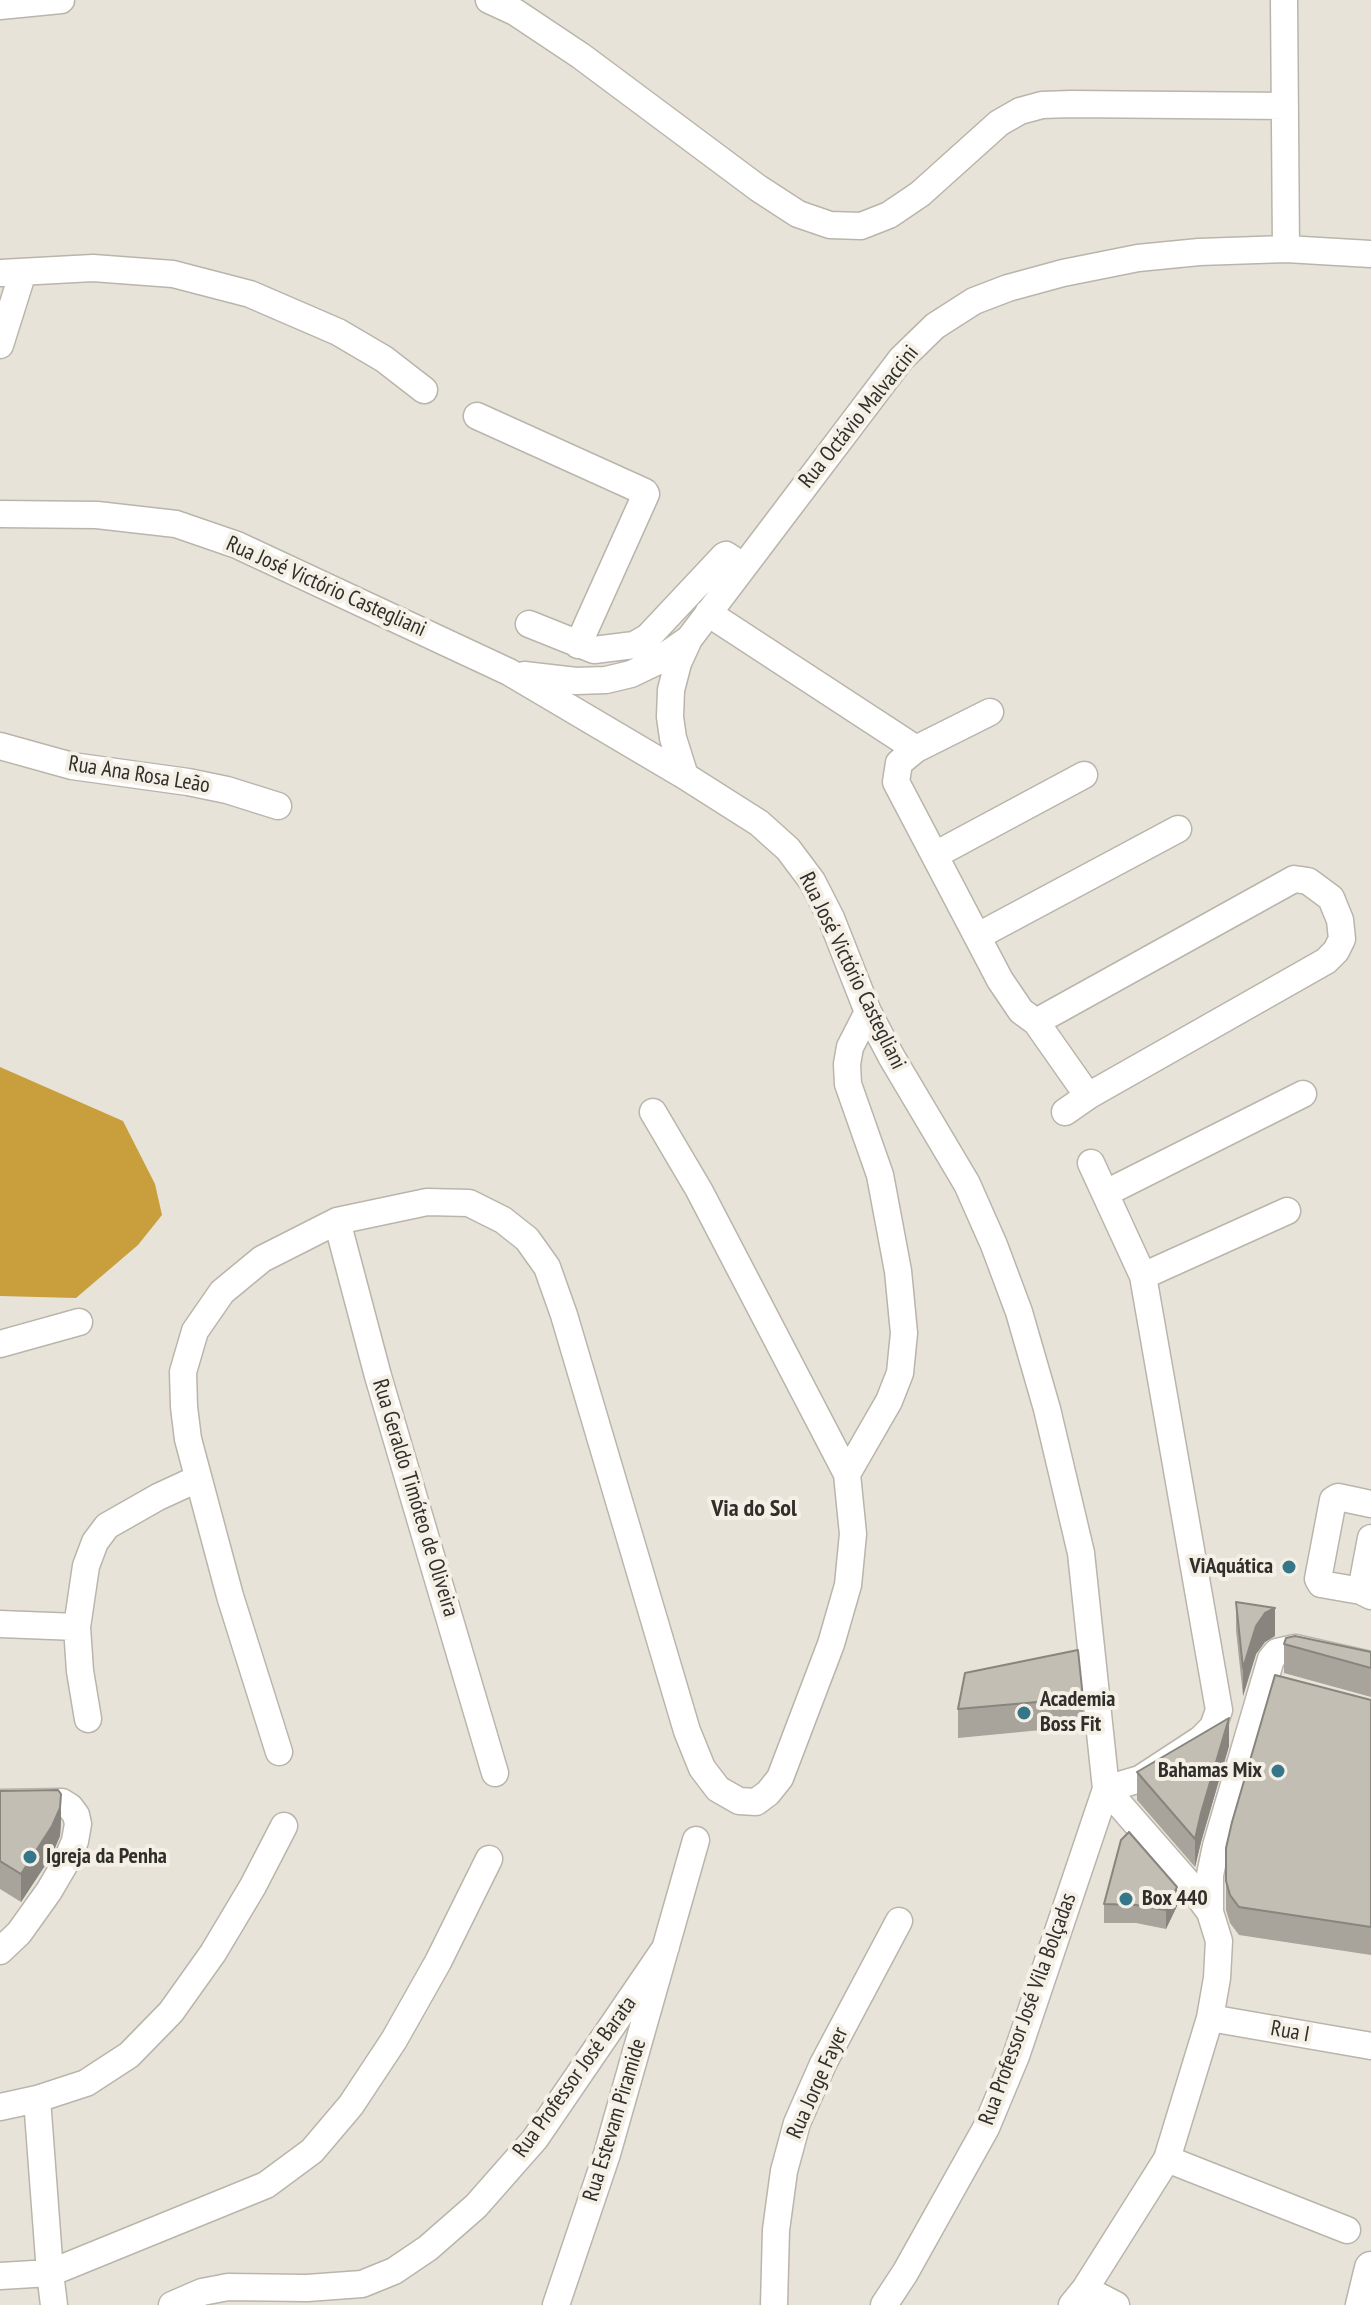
<!DOCTYPE html>
<meta charset="utf-8">
<style>
body{margin:0}
canvas{display:block;background:#e8e3d9}
</style>
<canvas width="1371" height="2305"></canvas>
<script>
const context = document.querySelector('canvas').getContext('2d');
context.lineJoin = 'round';
function fillPath(path, color) { context.fillStyle = color; context.fill(path, 'evenodd'); }
const shape = rows => new Path2D(rows.map(r => 'M' + r).join(''));
function trace(path, color, width, dash) { context.strokeStyle = color; context.lineWidth = width; context.lineCap = dash ? 'butt' : 'round'; context.setLineDash(dash || []); context.stroke(path); }
function drawText(font, color, halo, rows, align = 'center') {
  context.font = font + ' "PT Sans Narrow",sans-serif'; context.lineWidth = 8; context.setLineDash([]); context.textBaseline = 'middle'; context.strokeStyle = halo; context.fillStyle = color; for (const [text, x, y, turn = 0] of rows) {
    context.save(); context.translate(x, y); context.rotate((+turn || 0) * Math.PI / 180); context.textAlign = isNaN(turn) ? turn : align; if (halo) context.strokeText(text, 0, 0); context.fillText(text, 0, 0); context.restore();
  }
}
const forest = shape([
 [0,1067,123,1121,155,1184,162,1215,138,1245,76,1298,0,1296]
]);
const minor = shape([
 [489,0,515,12,581,56,758,188,798,214,830,225,861,226,889,215,920,194,999,123,1020,111,1042,105,1071,104,1285,106],
 [1284,0,1286,249],
 [0,6,61,0],
 [0,273,93,268,173,274,250,294,338,332,384,359,424,390],
 [0,345,23,272],
 [477,416,645,492,646,494,578,645],
 [0,514,97,515,176,524,237,545,509,672,685,776,759,823,788,849,812,881,831,918,868,1012,891,1056,967,1184,994,1245,1019,1312,1047,1409,1081,1553,1106,1789,1016,2056,986,2128,905,2273,884,2305],
 [708,613,916,749,899,763,896,782,1000,980,1021,1011,1036,1022,1088,1096,1065,1112],
 [529,624,594,650,634,645,648,637,724,556,726,555,743,566],
 [524,675,576,681,606,680,631,674,656,662,689,639],
 [0,746,72,766,188,782,227,790,278,806],
 [916,749,990,712],
 [685,776,673,738,670,717,671,690,678,663,689,639,901,359,935,326,974,301,1008,288,1063,273,1138,258,1199,252,1286,249,1371,254],
 [935,855,1084,775],
 [978,936,1178,829],
 [1036,1022,1294,879,1308,881,1331,898,1340,920,1342,939,1336,951,1326,961,1088,1096],
 [1091,1163,1143,1276,1219,1710,1213,1727,1201,1739,1140,1779,1106,1789],
 [1106,1193,1303,1094],
 [337,1221,378,1376,495,1773],
 [1143,1276,1287,1211],
 [0,1344,79,1322],
 [847,1474,889,1401,900,1373,904,1333,898,1271,880,1175,848,1084,847,1064,850,1047,868,1012],
 [1371,1504,1338,1497,1333,1500,1318,1579,1321,1584,1361,1591,1371,1596],
 [1361,1591,1371,1538],
 [0,1624,77,1627],
 [88,1719,80,1671,77,1627,86,1566,95,1542,107,1526,158,1497,197,1479],
 [279,1752,230,1596,188,1439,184,1407,183,1372,195,1331,222,1292,262,1259,337,1221,427,1202,469,1203,503,1220,527,1239,547,1267,564,1315,687,1731,702,1768,718,1789,739,1801,756,1802,768,1793,780,1778,831,1644,848,1585,853,1534,847,1474,699,1190,653,1112],
 [0,1803,62,1802,70,1807,76,1815,78,1824,75,1841,66,1862,49,1891,19,1933,0,1951],
 [1210,1912,1210,1875,1216,1846,1271,1659,1277,1652,1295,1648,1371,1665],
 [1210,2018,1371,2046],
 [37,2099,50,2273,54,2305],
 [0,2107,37,2099,86,2083,129,2055,171,2012,213,1953,253,1886,284,1826],
 [1167,2159,1347,2230],
 [0,2276,50,2273,266,2185,312,2151,351,2105,394,2040,438,1962,489,1859],
 [1085,2289,1116,2305],
 [172,2305,202,2292,228,2287,307,2288,362,2284,394,2271,428,2248,476,2206,535,2139,666,1947],
 [556,2305,607,2154,696,1840],
 [774,2305,776,2230,784,2171,797,2123,823,2064,899,1921],
 [1072,2305,1085,2289,1167,2159,1210,2018,1217,1978,1219,1941,1210,1912,1190,1885,1106,1789]
]);
const major = shape([
 [1362,2305,1371,2268]
]);
const wall = shape([
 [1236,1602,1275,1636,1265,1642,1256,1654,1243,1696,1236,1630],
 [1284,1644,1371,1652,1371,1697,1284,1673],
 [1083,1698,1083,1726,958,1738,958,1709],
 [1368,1700,1371,1700,1371,1955,1239,1935,1230,1923,1226,1910,1226,1848],
 [1229,1746,1201,1842,1195,1867,1137,1800,1137,1772],
 [0,1791,61,1822,60,1836,52,1855,21,1902,0,1889],
 [1104,1904,1177,1906,1166,1929,1136,1923,1104,1923]
]);
const shadedWall = shape([
 [1275,1608,1275,1636,1265,1642,1256,1654,1243,1696,1243,1668,1256,1626,1265,1613],
 [1229,1718,1229,1746,1201,1842,1195,1867,1195,1839,1201,1813],
 [61,1794,61,1822,60,1836,52,1855,21,1902,21,1874],
 [1177,1887,1177,1906,1166,1929,1166,1910]
]);
const building = shape([
 [1236,1602,1275,1608,1265,1613,1256,1626,1243,1668,1236,1602],
 [1295,1636,1371,1652,1371,1668,1284,1644,1286,1638,1295,1636],
 [1078,1650,1083,1698,958,1709,965,1673,1078,1650],
 [1275,1675,1371,1700,1371,1927,1239,1907,1230,1895,1226,1881,1226,1848,1232,1822,1275,1675],
 [1229,1718,1201,1813,1195,1839,1137,1772,1229,1718],
 [58,1790,61,1794,60,1808,52,1826,21,1874,0,1861,0,1791,58,1790],
 [1129,1832,1177,1887,1166,1910,1136,1905,1104,1904,1121,1840,1129,1832]
]);
const markers = [
 [1289,1567,8,"#357789"],
 [1024,1713,8,"#357789"],
 [1278,1771,8,"#357789"],
 [30,1857,8,"#357789"],
 [1126,1899,8,"#357789"]
];
const streetNames = [
 ["Rua Octávio Malvaccini",859,417,-51],
 ["Rua José Victório Castegliani",326,587,24],
 ["Rua Ana Rosa Leão",139,775,9],
 ["Rua José Victório Castegliani",852,971,64],
 ["Rua Geraldo Timóteo de Oliveira",415,1498,73],
 ["Rua Professor José Vila Bolçadas",1028,2009,-70],
 ["Rua I",1290,2032,10],
 ["Rua Professor José Barata",575,2077,-54],
 ["Rua Jorge Fayer",818,2083,-66],
 ["Rua Estevam Piramide",615,2120,-73]
];
const poiNames = [
 ["ViAquática",1273,1567,"right"],
 ["Academia",1040,1700],
 ["Boss Fit",1040,1725],
 ["Bahamas Mix",1262,1771,"right"],
 ["Igreja da Penha",46,1857],
 ["Box 440",1142,1899]
];
const neighbourhoodNames = [
 ["Via do Sol",754,1509]
];
fillPath(forest, '#c99e3d');
trace(minor, '#bab5ab', 29);
trace(major, '#bab5ab', 35);
trace(minor, '#fff', 26);
trace(major, '#fff', 32);
fillPath(wall, '#a8a39b');
fillPath(shadedWall, '#88857e');
fillPath(building, '#c3beb4');
trace(building, '#88857e', 2);
for (const [x, y, r, color] of markers) { const dot = new Path2D(); dot.arc(x, y, r, 0, 2 * Math.PI); context.fillStyle = color; context.fill(dot); trace(dot, '#f5f0e6', 3); }
drawText('22px', '#312f2b', '#f5f0e6', streetNames);
drawText('bold 22px', '#312f2b', '#f5f0e6', poiNames, 'left');
drawText('bold 24px', '#312f2b', '#f5f0e6', neighbourhoodNames);
</script>
